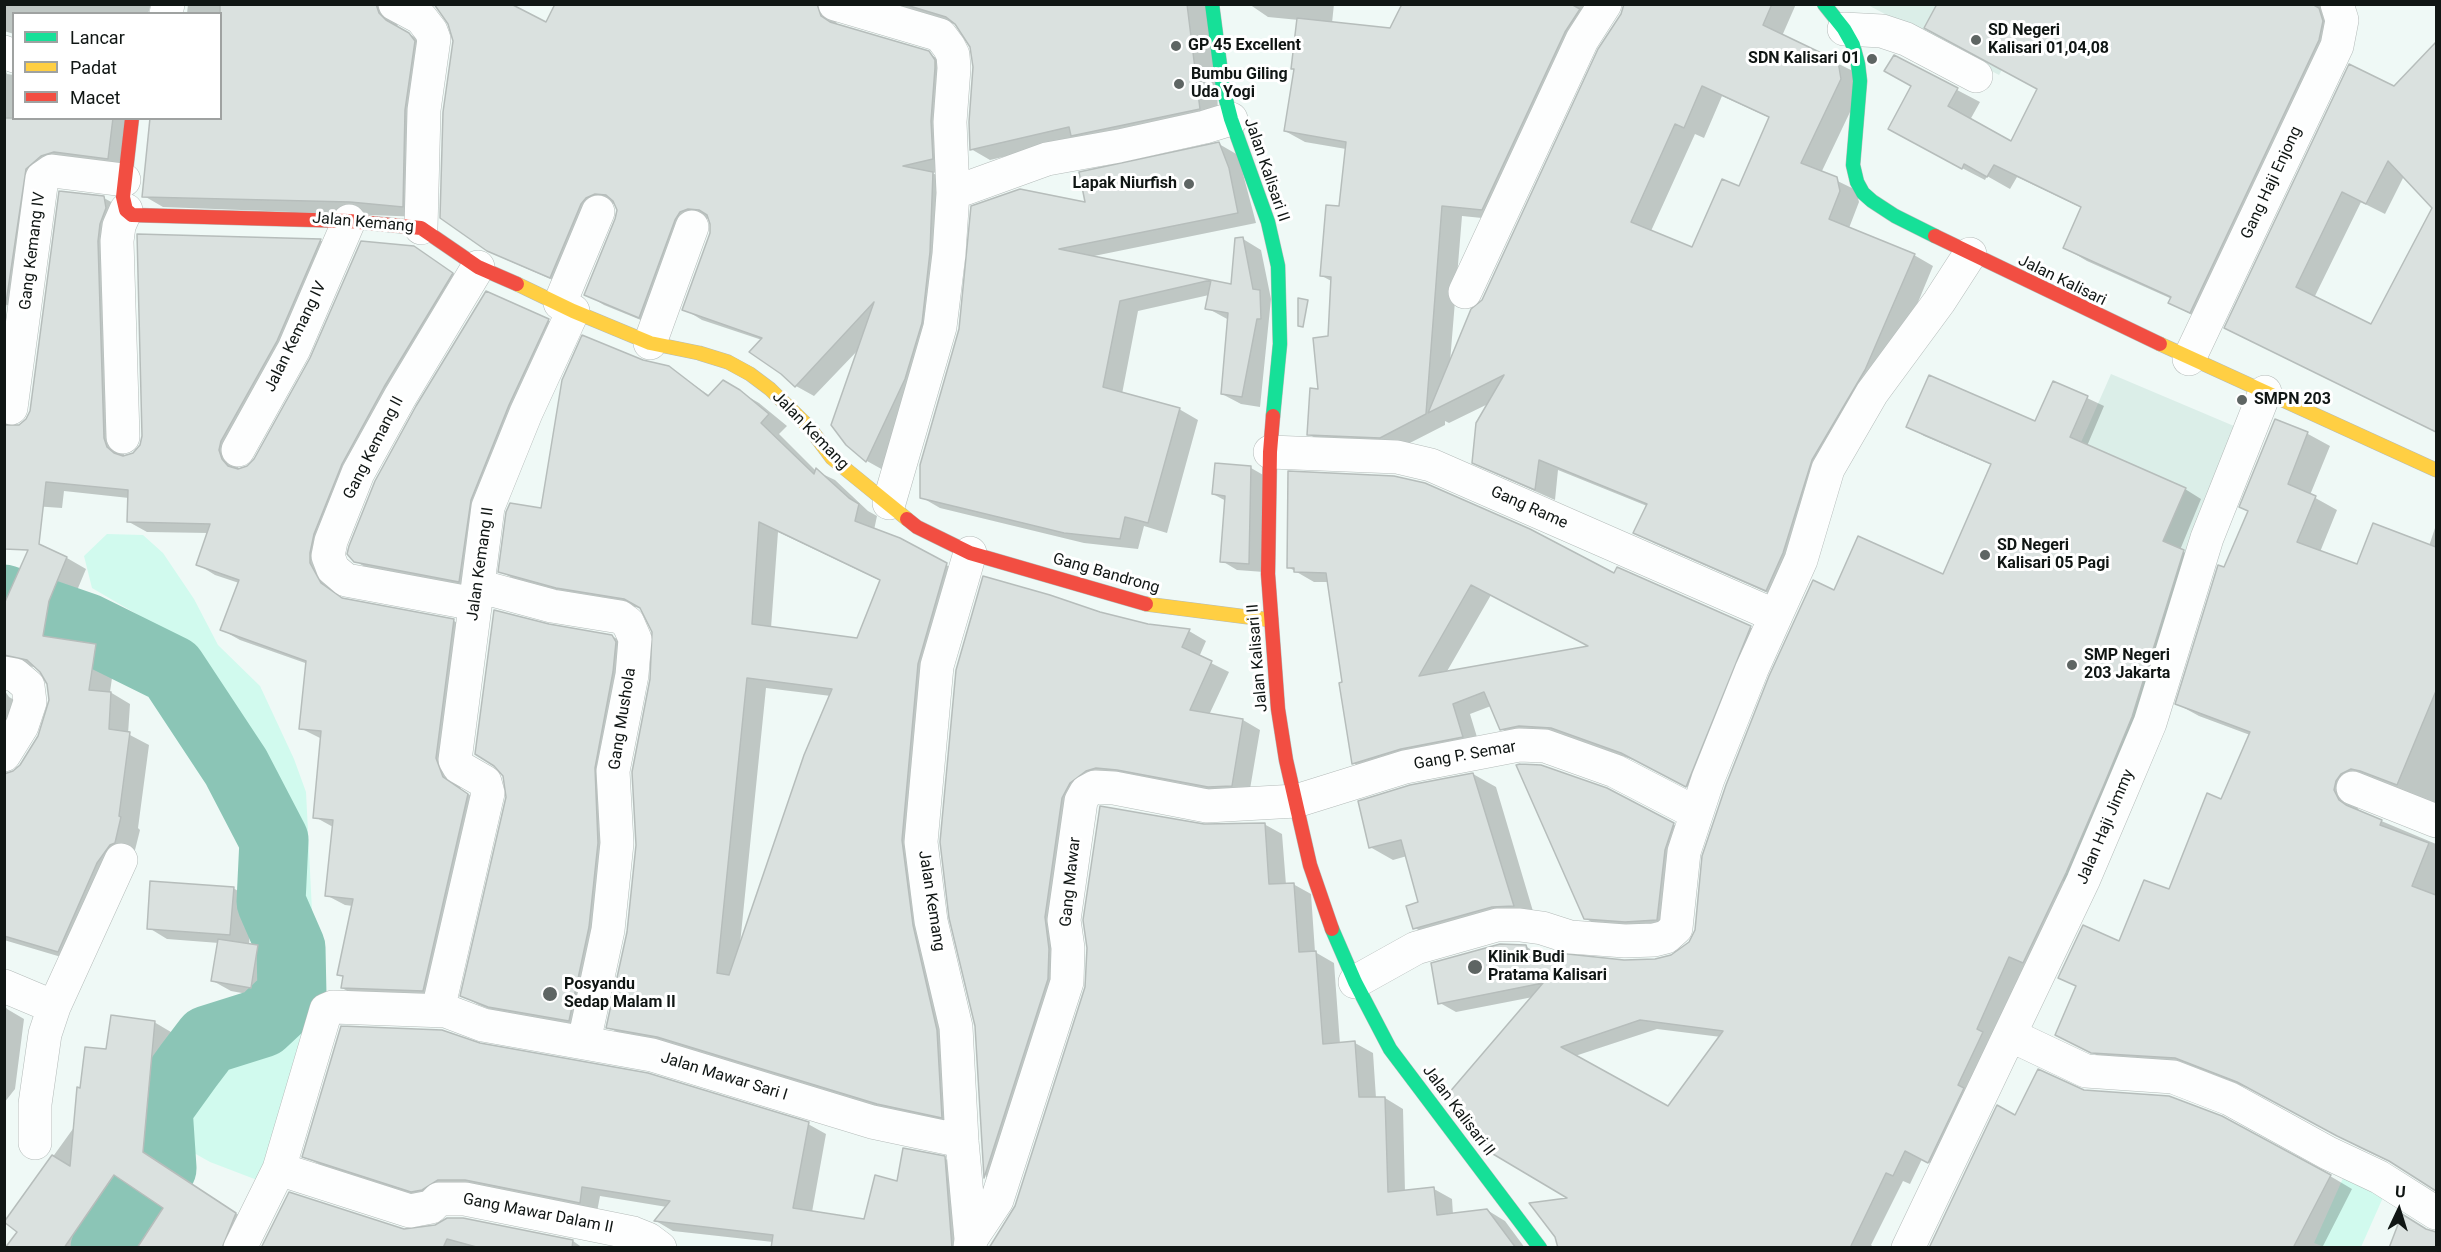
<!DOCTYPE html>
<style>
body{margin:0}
#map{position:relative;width:2441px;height:1252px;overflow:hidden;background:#eff9f6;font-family:Roboto,sans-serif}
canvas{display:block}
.frame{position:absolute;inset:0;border:6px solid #101614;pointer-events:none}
.legend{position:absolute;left:12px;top:12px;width:210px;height:108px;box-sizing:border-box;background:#fff;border:2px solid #9fa2a1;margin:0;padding:8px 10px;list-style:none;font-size:18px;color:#101614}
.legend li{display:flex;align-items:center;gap:12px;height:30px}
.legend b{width:30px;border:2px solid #9fa2a1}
.north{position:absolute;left:2369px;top:1180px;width:60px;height:60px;-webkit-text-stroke:4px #fff;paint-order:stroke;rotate:4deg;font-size:16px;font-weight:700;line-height:24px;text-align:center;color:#101614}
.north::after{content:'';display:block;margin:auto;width:21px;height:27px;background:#101614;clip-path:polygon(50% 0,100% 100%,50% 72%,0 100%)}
</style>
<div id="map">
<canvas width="2441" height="1252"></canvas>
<div class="frame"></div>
<ul class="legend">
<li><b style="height:8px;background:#16e098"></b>Lancar</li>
<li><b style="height:8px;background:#ffcf43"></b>Padat</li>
<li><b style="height:8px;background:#f24e42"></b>Macet</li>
</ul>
<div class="north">U</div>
</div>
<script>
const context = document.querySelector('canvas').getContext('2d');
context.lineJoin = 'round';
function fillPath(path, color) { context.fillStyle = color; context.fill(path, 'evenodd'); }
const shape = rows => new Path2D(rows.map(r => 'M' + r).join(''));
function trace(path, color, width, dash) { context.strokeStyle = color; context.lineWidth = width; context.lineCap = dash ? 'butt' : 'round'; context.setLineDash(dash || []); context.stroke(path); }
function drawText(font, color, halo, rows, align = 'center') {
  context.font = font + ' Roboto,sans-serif'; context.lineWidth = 6; context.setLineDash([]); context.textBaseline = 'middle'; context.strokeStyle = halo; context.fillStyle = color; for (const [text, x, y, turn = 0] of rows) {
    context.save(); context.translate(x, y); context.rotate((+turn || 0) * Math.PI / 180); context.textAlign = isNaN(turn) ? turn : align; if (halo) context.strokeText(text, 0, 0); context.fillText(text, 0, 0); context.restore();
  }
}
const built = shape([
 [1868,5,2038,5,1999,75],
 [2111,374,2241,429,2076,887,2006,856,1933,779]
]);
const green = shape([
 [107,534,143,535,163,553,194,599,218,645,260,686,294,759,306,792,312,911,319,975,318,1022,265,1183,210,1162,178,1144,171,1121,179,1095,197,1064,220,1041,261,1026,288,1010,300,998,290,911,277,888,279,840,273,809,252,780,224,720,196,674,183,646,140,616,92,588,84,556],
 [2348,1167,2389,1184,2361,1247,2324,1247,2314,1243]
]);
const shadow = shape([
 [4,4,151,4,148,14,14,14,14,34,4,31],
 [188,4,375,4,395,16,398,27,428,45,422,217,163,207,144,196,220,118,220,14,187,14],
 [557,4,838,4,835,19,838,26,928,53,947,64,951,169,933,173,951,184,948,263,885,471,867,461,847,444,860,348,814,396,796,386,762,340,702,320,684,309,711,233,709,218,699,222,658,327,604,305,586,294,617,219,618,210,615,203,605,208,569,287,507,260,488,249,546,24],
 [890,4,1215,4,1218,119,1080,139,990,160,971,149,973,53,967,38,957,25],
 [1249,4,1334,4,1332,23,1527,45,1442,4,1609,4,1502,220,1462,216,1450,362,1483,301,1622,14,1625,4,1796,4,1782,36,1857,73,1860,91,1821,173,1856,190,1859,202,1849,228,1914,255,1933,266,1885,382,1786,601,1654,543,1635,532,1647,506,1558,470,1555,500,1494,473,1474,462,1490,403,1449,423,1445,421,1445,425,1400,448,1328,445,1308,434,1330,338,1333,282,1322,276,1340,207,1346,149,1305,142,1285,131,1295,69,1299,20,1268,17],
 [1722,96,1770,118,1740,188,1693,249,1651,231,1695,134,1704,138],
 [1939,4,2346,4,2192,315,2170,303,2172,299,2087,261,2065,248,2082,208,2017,177,2010,189,1987,176,1985,180,1912,142,1913,86,1894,57,1980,102,1970,120,2011,143,2038,89],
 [2428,54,2436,59,2436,431,2245,338,2379,104],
 [2404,176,2434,208,2371,326,2314,298,2361,202,2385,214],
 [4,67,7,74,14,75,14,118,136,118,127,169,61,166,26,311,4,304],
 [1219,144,1238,155,1256,223,1089,257,1232,286,1243,239,1261,250,1271,299,1260,407,1241,404,1222,394,1229,320,1207,308,1209,295,1138,311,1122,394,1179,409,1198,420,1167,533,1144,526,1138,549,1084,543,940,508,921,497,921,465,1087,203],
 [104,198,122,208,122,449,125,457,134,454,141,446,143,437,138,235,320,240,338,251,237,461,239,470,248,468,414,248,470,284,402,398,328,574,339,595,346,601,454,621,472,631,454,770,461,789,486,806,441,1001,360,998,342,988,345,978,339,974,353,906,345,905,326,895,333,827,315,817,322,739,300,728,308,664,240,640,222,630,239,583,215,575,197,564,209,533,147,532,129,522,129,498,64,491,62,508,4,504,4,327,21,337,10,417,11,426,18,427,27,421],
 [548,320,570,332,530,418,481,593,377,574,355,561],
 [643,362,668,367,710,396,723,382,759,403,787,426,779,434,816,471,835,480,868,511,877,516,874,530,900,539,966,576,921,852,960,1127,897,1114,627,1038,608,1027,628,932,652,679,654,632,641,608,576,598,519,582,500,571],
 [778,532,881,581,858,640,771,628],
 [766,688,831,696,740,944],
 [2053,382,2104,406,2087,446,2185,489,2201,499,2180,550,2199,560,2148,726,1945,1171,1922,1159,1910,1184,1903,1181,1871,1245,1875,1248,1592,1248,1571,1199,1533,997,1456,1012,1440,1003,1525,946,1542,956,1543,960,1624,961,1655,960,1672,956,1690,943,1835,592,1944,576,1992,465,1924,436,1908,426,2036,423],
 [1657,1029,1721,1037,1668,1108,1575,1056],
 [2275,421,2308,434,2330,446,2310,495,2337,510,2320,552,2358,566,2429,546,2436,525,2436,804,2356,805,2360,812,2436,844,2436,1189,2405,1169,2360,1148,2263,1094,2203,1071,2114,1064,2057,1035,2077,987,2060,977,2119,943,2170,891,2222,801,2250,735,2199,716,2177,704,2225,569,2249,511],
 [1251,468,1265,476,1264,572,1237,570,1222,561,1226,501,1213,494],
 [67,558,86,569,68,612,63,640,96,645,115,657,110,692,130,704,128,734,149,745,138,828,140,830,134,854,78,962,4,940,4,806,41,733,49,708,48,682,37,667,18,666,5,681,5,691,9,697,29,708,4,741,4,608],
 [1288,567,1615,576,1750,627,1769,637,1705,796,1642,763,1571,738,1520,739,1501,729,1491,706,1470,714,1480,747,1371,774,1353,763,1329,582,1314,582],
 [1491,595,1591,647,1446,673],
 [1100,614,1147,626,1189,631,1206,641,1199,657,1229,672,1209,715,1243,720,1260,730,1249,795,1227,796,1136,779,1079,808,1066,960,1002,1187,986,1177,976,1026],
 [549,626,612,636,629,646,586,1030,506,1016,479,1005,462,996],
 [1473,774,1496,787,1535,918,1437,941,1415,928,1420,903,1407,856,1393,860,1370,847],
 [1264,824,1282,834,1286,885,1293,884,1311,894,1315,952,1334,963,1340,1044,1355,1043,1373,1053,1376,1098,1385,1098,1403,1109,1405,1192,1434,1189,1452,1199,1453,1215,1487,1210,1505,1221,1525,1248,990,1248,1016,1206,1204,826],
 [1673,824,1691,834,1676,929,1603,929,1585,918],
 [233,888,252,899,249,945,258,947,276,957,269,998,231,991,213,981,219,943,167,939,149,928],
 [4,1004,7,1009,24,1019,15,1089,4,1103],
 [154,1022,176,1035,164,1166,257,1227,247,1248,147,1248,165,1208,136,1188,112,1222,39,1176,75,1126,81,1089,107,1051],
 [479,1045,808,1124,826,1134,812,1212,865,1221,899,1183,944,1158,962,1168,969,1248,772,1248,773,1242,673,1231,656,1221,667,1207,600,1196,597,1212,430,1201,322,1166,304,1156],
 [2084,1091,2330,1176,2352,1189,2322,1248,1943,1248,2016,1117],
 [43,1207,85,1247,84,1248,7,1248],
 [463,1219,573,1241,583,1248,263,1248,435,1227]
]);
const river = shape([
 [4,599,85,627,172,670,236,767,274,840,271,902,291,948,292,995,262,1023,208,1040,189,1065,158,1108,162,1168,105,1248]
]);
const building = shape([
 [220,4,376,4,379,13,386,20,409,33,415,41,405,110,403,207,350,202,142,197,150,118,220,118,220,4],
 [434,4,511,4,546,22,555,4,817,4,821,16,830,22,929,51,935,60,935,68,931,121,933,159,903,166,933,172,930,252,922,323,905,379,866,462,846,445,831,425,874,302,795,387,781,374,749,352,762,338,682,310,710,233,710,224,707,215,699,210,688,209,680,212,675,220,639,318,584,295,615,219,617,210,613,201,606,195,595,194,586,198,581,204,550,278,487,251,440,218,443,112,453,41,448,24,434,4],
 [903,4,1187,4,1200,109,1071,136,1069,127,970,150,969,122,973,67,970,47,955,24,946,17,903,4],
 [1402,4,1571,4,1580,9,1565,32,1482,210,1442,206,1426,414,1380,438,1307,435,1310,388,1318,389,1313,338,1328,336,1331,277,1320,276,1326,205,1339,206,1346,142,1284,131,1294,69,1291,69,1297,18,1390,28,1402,4],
 [1624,4,1772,4,1763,25,1838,61,1841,79,1801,163,1837,177,1840,191,1829,219,1915,254,1865,370,1812,460,1783,553,1766,591,1633,533,1647,504,1539,460,1535,490,1472,463,1476,423,1504,375,1428,413,1471,309,1482,300,1598,49,1621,14,1624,4],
 [1702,86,1769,117,1739,186,1722,179,1692,247,1631,222,1675,124,1684,128,1702,86],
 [1937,4,2312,4,2319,8,2323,21,2319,40,2190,313,2168,303,2171,297,2063,248,2081,207,1994,165,1987,177,1964,164,1962,169,1888,129,1911,86,1884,71,1894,55,1958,88,1948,106,2011,141,2037,89,1924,28,1937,4],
 [2436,42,2436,432,2224,328,2349,64,2394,86,2436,42],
 [2388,161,2432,208,2371,324,2296,287,2342,192,2366,204,2388,161],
 [4,118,113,118,108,159,54,152,41,156,26,169,4,316,4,118],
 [1219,142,1229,168,1238,213,1059,249,1211,280,1120,301,1103,387,1180,408,1148,523,1125,517,1120,539,1064,533,920,498,920,465,959,329,971,206,1020,189,1085,202,1079,172,1219,142],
 [59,191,104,196,106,208,100,224,98,241,104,438,107,447,114,453,123,456,133,453,140,445,142,436,137,234,321,239,277,341,221,441,219,450,222,459,228,466,238,469,247,466,254,459,310,358,361,241,414,246,453,273,384,387,342,464,314,534,310,553,310,563,321,583,342,598,454,619,436,758,443,777,468,794,423,991,341,988,343,976,337,975,353,899,325,896,333,820,313,818,321,731,299,729,306,661,220,630,239,580,196,565,210,524,127,522,128,490,46,482,39,544,67,557,49,601,43,636,96,644,89,690,111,692,109,729,130,732,119,816,121,817,115,843,110,845,97,863,58,952,4,936,4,774,13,771,20,765,38,736,49,700,47,684,40,672,27,660,4,655,4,604,28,550,4,549,4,425,19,425,26,419,30,411,59,191],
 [1243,237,1253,289,1260,290,1261,319,1257,319,1242,397,1221,394,1228,313,1205,309,1211,280,1231,284,1235,238,1243,237],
 [486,291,549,319,509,405,471,500,459,582,354,562,347,554,349,546,375,481,416,406,486,291],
 [1298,298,1308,300,1303,327,1298,326,1298,298],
 [582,335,643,360,669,366,708,396,723,380,740,390,769,414,761,423,814,474,816,468,849,498,859,504,855,521,900,538,947,563,918,664,902,840,913,925,937,1030,942,1118,877,1104,657,1037,606,1028,627,932,636,845,632,772,650,679,652,632,640,608,624,599,556,588,498,572,506,512,510,503,541,508,562,380,582,335],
 [759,522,880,580,857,638,752,624,759,522],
 [747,678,832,689,804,755,729,975,717,973,747,678],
 [1929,375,2035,421,2053,381,2088,396,2070,437,2186,488,2163,541,2184,550,2132,717,2103,787,2066,873,2023,963,2009,957,1977,1029,1983,1032,1958,1085,1964,1088,1928,1163,1905,1151,1893,1176,1886,1173,1850,1248,1558,1248,1555,1237,1529,1203,1567,1198,1493,1154,1448,1094,1543,983,1438,1004,1431,963,1500,944,1526,945,1531,963,1558,953,1624,960,1655,959,1671,955,1689,942,1695,930,1702,856,1726,785,1769,676,1813,580,1834,590,1858,536,1943,574,1991,464,1906,427,1929,375],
 [1640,1020,1723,1031,1668,1106,1561,1047,1640,1020],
 [2275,419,2308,432,2288,484,2316,496,2297,542,2357,564,2373,523,2436,547,2436,691,2397,785,2360,771,2351,769,2341,774,2336,781,2334,790,2339,800,2346,805,2382,820,2380,825,2429,843,2412,886,2436,895,2436,1191,2389,1161,2337,1136,2237,1082,2175,1058,2091,1053,2055,1035,2076,986,2058,978,2083,925,2119,941,2144,880,2169,889,2207,793,2221,799,2250,732,2175,704,2218,565,2224,567,2248,511,2239,507,2275,419],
 [1215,463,1251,466,1249,564,1220,562,1225,496,1212,494,1215,463],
 [1288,471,1394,476,1425,483,1530,529,1614,573,1617,567,1751,626,1686,787,1621,753,1551,728,1519,726,1500,730,1484,692,1453,704,1463,737,1401,749,1352,764,1339,683,1342,682,1326,573,1294,572,1294,568,1287,568,1288,471],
 [1471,585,1588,646,1419,676,1471,585],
 [983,576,1050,595,1100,612,1148,624,1190,629,1182,647,1212,661,1190,710,1243,719,1232,786,1208,787,1117,770,1096,768,1086,771,1070,783,1062,798,1045,917,1049,949,1048,979,984,1178,975,1026,949,918,940,842,956,670,983,576],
 [494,610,549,624,612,635,616,642,613,672,595,768,598,843,589,927,569,1021,488,1007,460,996,506,797,503,776,494,766,475,754,494,610],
 [1520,764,1541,765,1607,788,1674,823,1665,850,1657,920,1625,922,1584,919,1516,765,1520,764],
 [1473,773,1514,906,1492,907,1413,929,1406,906,1418,902,1401,840,1369,848,1358,801,1410,785,1473,773],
 [1100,806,1204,824,1265,823,1269,884,1294,883,1299,952,1316,951,1323,1044,1355,1041,1359,1097,1385,1097,1388,1192,1434,1187,1437,1215,1487,1209,1516,1248,989,1248,1015,1206,1085,987,1087,948,1083,920,1100,806],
 [150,881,234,887,230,935,147,929,150,881],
 [218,939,258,945,251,988,211,981,218,939],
 [111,1015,155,1021,143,1152,236,1213,222,1248,137,1248,163,1208,114,1175,64,1248,5,1248,17,1232,4,1222,52,1155,70,1166,77,1087,80,1088,85,1047,106,1049,111,1015],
 [341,1026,442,1030,480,1043,648,1073,809,1122,793,1208,864,1219,875,1175,897,1181,903,1148,945,1156,952,1248,771,1248,773,1235,654,1221,670,1201,582,1187,580,1203,465,1180,438,1180,422,1190,411,1192,302,1157,341,1026],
 [2038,1069,2084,1090,2169,1096,2222,1116,2331,1175,2293,1248,1929,1248,1997,1105,2015,1115,2038,1069],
 [289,1192,404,1229,435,1225,447,1218,463,1218,573,1240,572,1248,480,1248,447,1239,443,1248,261,1248,289,1192],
 [2402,1214,2426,1229,2436,1232,2436,1248,2389,1248,2402,1214]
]);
const street = shape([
 [395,4,421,18,431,31,434,39,424,110,421,228],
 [835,4,940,35,949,47,953,55,954,68,950,122,953,193],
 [166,14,168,4],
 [1844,29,1882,31,1906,39,1976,76],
 [4,52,14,56],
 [1465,292,1582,40,1605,4],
 [560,303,598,212],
 [573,311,526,413,488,507,455,760,459,767,485,782,488,793,441,997,442,1006,446,1011,483,1025,652,1055,872,1122,962,1141],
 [650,343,692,227],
 [2189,359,2337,46,2342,20,2337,4],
 [11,408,42,178,52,171,124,180],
 [123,437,117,241,119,226,126,210],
 [238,450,294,349,349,221],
 [1270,452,1397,457,1431,465,1776,616],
 [889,503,940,327,949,254,953,193,1047,159,1119,146,1205,127,1231,119],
 [478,586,552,606,620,617,628,623,635,639,632,675,613,771,617,843,608,930,584,1042],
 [475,604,346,580,333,569,328,556,331,541,358,473,400,397,478,267],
 [4,673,15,675,28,686,30,702,22,726,4,755],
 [2353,788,2436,821],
 [1355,982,1416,948,1497,925,1520,925,1542,928,1570,937,1625,941,1654,940,1666,937,1676,928,1684,852,1708,779,1752,669,1801,560,1828,469,1872,393,1939,302,1970,254],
 [4,986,54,1007],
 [2010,1035,2086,1071,2173,1077,2230,1099,2328,1153,2379,1177,2436,1213],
 [35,1143,35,1104,45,1034,54,1007,121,860],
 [279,1169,410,1211,431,1207,439,1199,465,1199,633,1233,648,1239,660,1248],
 [971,1239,997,1200,1067,982,1068,948,1064,920,1081,801,1086,792,1095,787,1114,788,1207,806,1296,801,1405,767,1519,745,1545,746,1615,771,1696,813],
 [240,1248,279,1169,326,1010,333,1007,446,1011],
 [970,1248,971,1239,962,1141,956,1027,931,921,921,842,937,666,970,553],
 [1908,1248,2083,881,2120,794,2150,723,2207,538,2265,392]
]);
const fast = shape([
 [1212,4,1223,88,1231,119,1268,222,1278,266,1280,344,1273,416],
 [1824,4,1844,29,1853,45,1858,64,1860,81,1853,165,1857,182,1863,193,1872,201,1895,216,1935,236],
 [1332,929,1355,982,1390,1049,1540,1248]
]);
const slow = shape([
 [517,284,573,311,650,343,699,353,728,362,750,374,770,389,809,427,832,458,907,519],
 [2160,344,2436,470],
 [1146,604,1271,620]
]);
const jam = shape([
 [132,118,123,197,126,210,132,215,349,221,421,228,478,267,517,284],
 [1935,236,2160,344],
 [1273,416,1270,452,1268,574,1278,709,1286,760,1310,865,1332,929],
 [907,519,917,527,970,553,1146,604]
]);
const markers = [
 [1976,40,6,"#5e6563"],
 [1176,46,6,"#5e6563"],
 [1872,59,6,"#5e6563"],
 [1179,84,6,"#5e6563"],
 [1189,184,6,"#5e6563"],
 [2242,400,6,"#5e6563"],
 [1985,555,6,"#5e6563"],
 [2072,665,6,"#5e6563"],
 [1475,967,8,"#5e6563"],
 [550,994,8,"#5e6563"]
];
const poiNames = [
 ["SD Negeri",1988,31],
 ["Kalisari 01,04,08",1988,49],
 ["GP 45 Excellent",1188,46],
 ["SDN Kalisari 01",1860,59,"right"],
 ["Bumbu Giling",1191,75],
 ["Uda Yogi",1191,93],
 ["Lapak Niurfish",1177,184,"right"],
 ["SMPN 203",2254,400],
 ["SD Negeri",1997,546],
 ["Kalisari 05 Pagi",1997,564],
 ["SMP Negeri",2084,656],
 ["203 Jakarta",2084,674],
 ["Klinik Budi",1488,958],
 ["Pratama Kalisari",1488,976],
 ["Posyandu",564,985],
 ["Sedap Malam II",564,1003]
];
const streetNames = [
 ["Jalan Kalisari II",1266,170,71],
 ["Gang Haji Enjong",2272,183,-65],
 ["Jalan Kemang",363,223,5],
 ["Gang Kemang IV",33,251,-83],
 ["Jalan Kalisari",2062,281,26],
 ["Jalan Kemang IV",296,337,-64],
 ["Jalan Kemang",810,431,46],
 ["Gang Kemang II",374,448,-63],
 ["Gang Rame",1529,508,24],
 ["Jalan Kemang II",481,564,-82],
 ["Gang Bandrong",1106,574,16],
 ["Jalan Kalisari II",1258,658,-95],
 ["Gang Mushola",623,719,-81],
 ["Gang P. Semar",1465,756,-10],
 ["Jalan Haji Jimmy",2106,827,-67],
 ["Gang Mawar",1071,882,-84],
 ["Jalan Kemang",931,901,81],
 ["Jalan Mawar Sari I",724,1077,17],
 ["Jalan Kalisari II",1458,1111,53],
 ["Gang Mawar Dalam II",538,1214,11]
];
fillPath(built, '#dbeee8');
fillPath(green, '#d1faee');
fillPath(shadow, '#0003');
trace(river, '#8bc5b6', 69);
fillPath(building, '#dae1df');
trace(building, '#b6bdbb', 1.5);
trace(street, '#b4bbb9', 34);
trace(fast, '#b4bbb9', 15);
trace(slow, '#b4bbb9', 15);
trace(jam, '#b4bbb9', 15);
trace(street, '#fdfefe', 33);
trace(fast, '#16e098', 14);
trace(slow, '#ffcf43', 14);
trace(jam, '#f24e42', 14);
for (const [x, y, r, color] of markers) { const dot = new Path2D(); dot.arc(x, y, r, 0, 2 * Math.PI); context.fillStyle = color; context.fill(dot); trace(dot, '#fff', 2); }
drawText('bold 16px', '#101614', '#fff', poiNames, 'left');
drawText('16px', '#101614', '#fff', streetNames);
</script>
